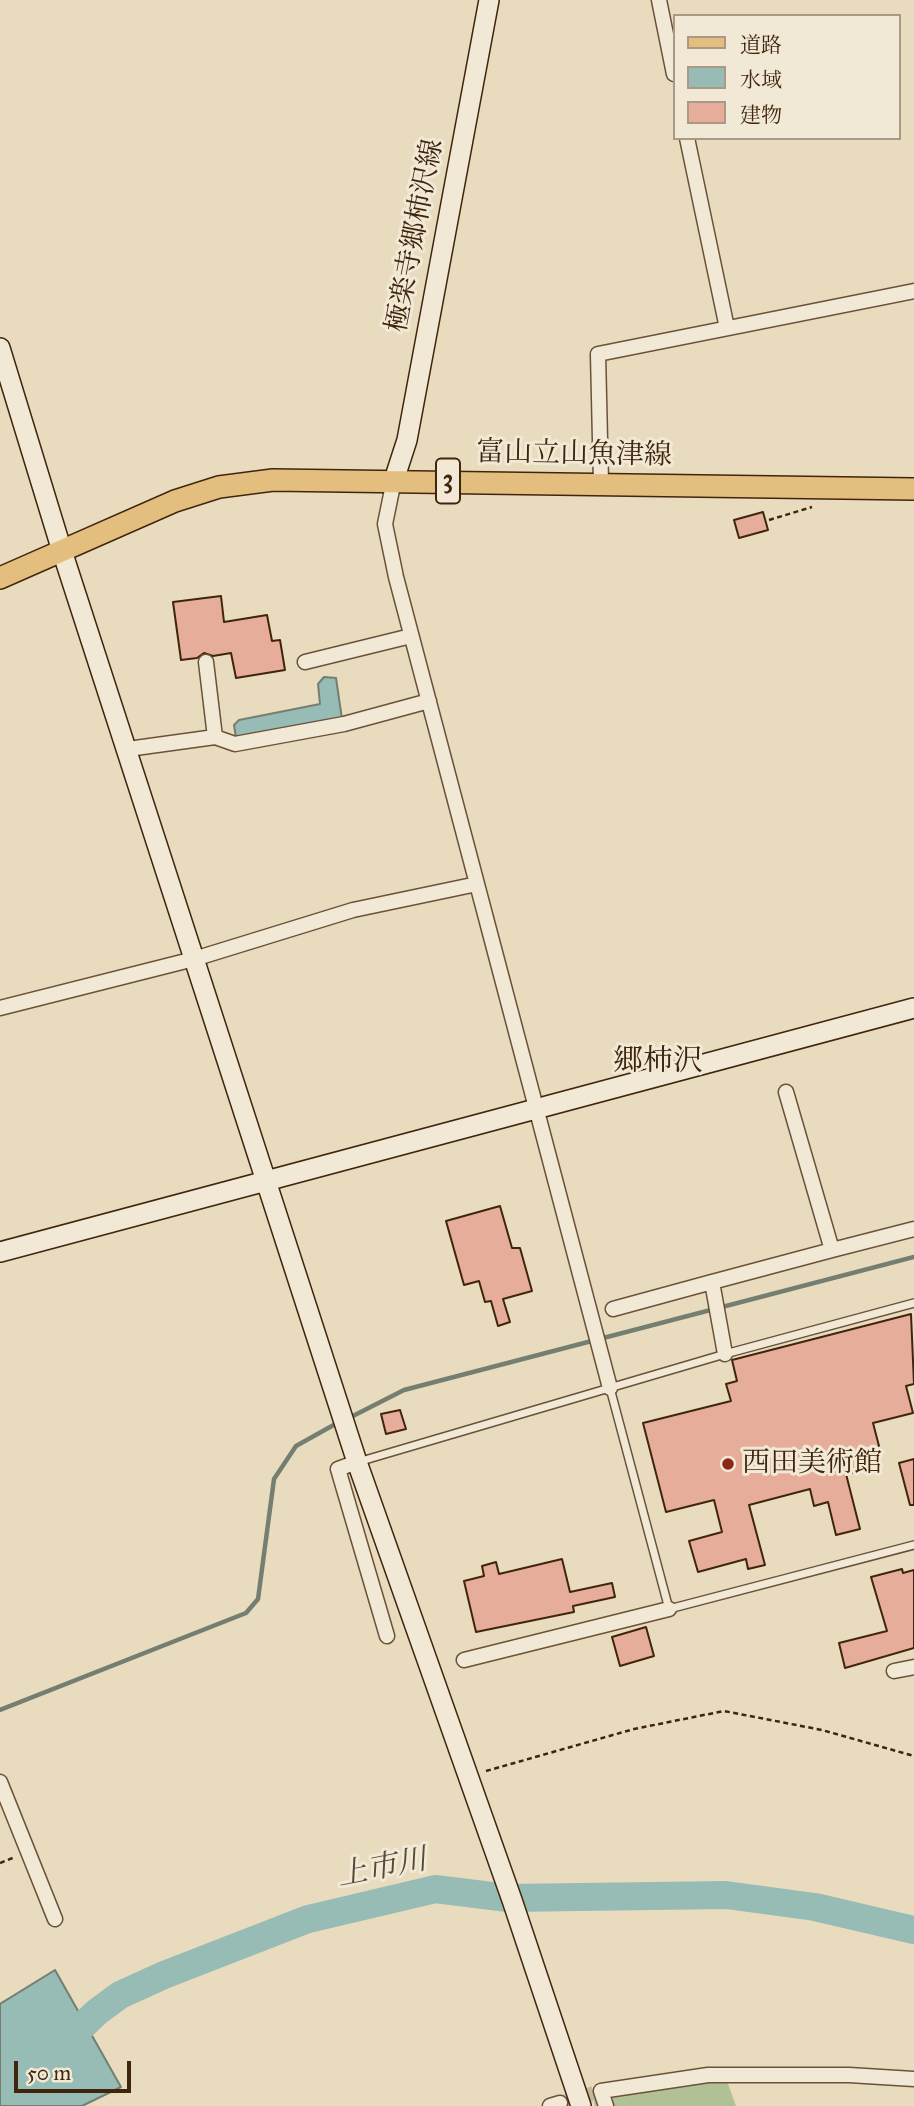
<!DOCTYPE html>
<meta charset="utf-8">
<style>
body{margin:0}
#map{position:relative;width:914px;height:2106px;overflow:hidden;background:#e9dbbe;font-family:"IM FELL Great Primer","Noto Serif JP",serif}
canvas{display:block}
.legend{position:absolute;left:673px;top:14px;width:228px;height:126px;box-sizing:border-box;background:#f1e8d5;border:2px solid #aa9a85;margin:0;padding:9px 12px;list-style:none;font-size:21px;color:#40250d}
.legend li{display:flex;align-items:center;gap:14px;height:35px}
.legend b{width:35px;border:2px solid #aa9a85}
.scale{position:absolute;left:14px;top:2061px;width:117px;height:32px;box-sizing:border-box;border:4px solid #40250d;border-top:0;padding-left:9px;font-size:21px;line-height:24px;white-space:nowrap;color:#40250d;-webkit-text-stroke:5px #f1e8d5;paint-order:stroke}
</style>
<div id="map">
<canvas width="914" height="2106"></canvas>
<ul class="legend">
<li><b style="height:9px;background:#e4be7f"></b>道路</li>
<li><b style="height:19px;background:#97bbb5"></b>水域</li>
<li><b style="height:19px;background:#e6ad9b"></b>建物</li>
</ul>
<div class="scale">50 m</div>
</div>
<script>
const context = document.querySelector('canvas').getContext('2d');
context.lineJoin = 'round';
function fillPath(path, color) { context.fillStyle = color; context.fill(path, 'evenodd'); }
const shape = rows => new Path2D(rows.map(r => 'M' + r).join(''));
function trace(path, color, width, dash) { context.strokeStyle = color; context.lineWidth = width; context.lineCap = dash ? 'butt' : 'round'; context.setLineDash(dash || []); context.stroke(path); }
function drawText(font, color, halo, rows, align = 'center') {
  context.font = font + ' "IM FELL Great Primer","Noto Serif JP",serif'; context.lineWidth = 6; context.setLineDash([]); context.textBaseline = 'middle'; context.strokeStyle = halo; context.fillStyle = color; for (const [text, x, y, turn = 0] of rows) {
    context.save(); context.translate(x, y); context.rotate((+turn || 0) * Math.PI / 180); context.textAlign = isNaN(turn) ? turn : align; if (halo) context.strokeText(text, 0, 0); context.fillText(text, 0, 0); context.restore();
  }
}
const green = shape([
 [709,2080,727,2081,736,2106,595,2106,593,2098]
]);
const water = shape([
 [324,677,336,678,342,719,236,738,234,725,239,720,320,704,318,684,324,677],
 [55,1970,121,2087,82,2106,0,2106,0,2004,55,1970]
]);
const stream = shape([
 [347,1419,404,1390,914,1257],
 [0,1710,246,1613,258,1599,274,1479,296,1446,339,1422]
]);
const river = shape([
 [57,2050,97,2012,120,1995,164,1975,308,1919,435,1889,508,1898,726,1895,815,1907,914,1930]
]);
const building = shape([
 [763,512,768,530,739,538,734,520,763,512],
 [221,596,224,622,267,615,272,641,280,640,285,670,236,678,231,653,213,656,204,653,197,658,181,660,173,602,221,596],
 [500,1206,512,1248,520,1248,532,1291,503,1299,510,1322,498,1326,491,1301,485,1302,479,1281,464,1285,446,1221,500,1206],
 [911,1314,914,1384,906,1386,913,1413,873,1423,879,1446,858,1452,862,1470,846,1474,860,1529,836,1535,828,1502,814,1506,810,1489,749,1505,765,1565,748,1569,746,1559,698,1572,689,1541,722,1532,714,1500,666,1512,643,1423,731,1401,726,1384,737,1381,732,1360,911,1314],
 [400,1410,406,1429,386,1434,381,1414,400,1410],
 [914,1459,914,1505,910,1505,899,1463,914,1459],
 [562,1559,570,1592,612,1583,615,1597,573,1606,574,1612,476,1632,464,1581,484,1576,482,1566,496,1562,499,1574,562,1559],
 [902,1569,903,1573,914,1570,914,1648,845,1668,839,1643,887,1631,871,1577,902,1569],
 [646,1627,654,1656,620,1666,612,1637,646,1627]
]);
const streetTunnel = shape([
 [560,2103,601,2091]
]);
const path = shape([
 [769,520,812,507],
 [486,1771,634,1729,724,1711,822,1730,914,1756],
 [0,1863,15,1857]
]);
const lane = shape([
 [610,1388,669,1609,914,1545],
 [358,1462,725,1354,914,1303]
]);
const street = shape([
 [659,0,674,74],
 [687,138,727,328],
 [394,480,385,524,396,577,610,1388],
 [601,483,598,354,914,291],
 [206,662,215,737],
 [305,662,411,636],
 [128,749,215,737,235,744,344,724,429,701],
 [0,1008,194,959,353,910,477,884],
 [832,1250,914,1229],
 [712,1282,832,1250,786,1092],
 [613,1309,712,1282,725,1354],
 [357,1462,338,1469,387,1636],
 [464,1660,669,1609],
 [894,1671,914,1667],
 [0,1782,55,1919],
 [550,2106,560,2103],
 [606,2106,601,2091,708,2075,849,2075,914,2079]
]);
const secondary = shape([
 [0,348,62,551,357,1462,512,1900,581,2106],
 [394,480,407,440,489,0],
 [0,1252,914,1008]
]);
const primary = shape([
 [0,578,175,501,219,487,273,480,914,489]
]);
const markers = [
 [728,1464,7,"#8f2418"]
];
const shields = [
 [448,481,24]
];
const shieldNames = [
 ["3",448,481]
];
const streetNames = [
 ["極楽寺郷柿沢線",416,236,-79],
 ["富山立山魚津線",574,455,1]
];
const poiNames = [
 ["西田美術館",742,1464]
];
const neighbourhoodNames = [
 ["郷柿沢",658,1063]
];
const waterNames = [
 ["上市川",382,1869,-11]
];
fillPath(green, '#b2c195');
fillPath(water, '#97bbb5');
trace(water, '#747f72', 2);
trace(stream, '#747f72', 4.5);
trace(river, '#97bbb5', 28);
fillPath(building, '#e6ad9b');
trace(building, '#40250d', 2);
trace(streetTunnel, '#c7b79b', 14, [14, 7]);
trace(lane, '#6a5239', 10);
trace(street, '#6a5239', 17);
trace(secondary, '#40250d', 22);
trace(primary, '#40250d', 24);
trace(path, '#40250d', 2.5, [5, 3.5]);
trace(lane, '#f1e8d5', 7);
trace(street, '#f1e8d5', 14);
trace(secondary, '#f1e8d5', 19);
trace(primary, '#e4be7f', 21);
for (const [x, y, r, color] of markers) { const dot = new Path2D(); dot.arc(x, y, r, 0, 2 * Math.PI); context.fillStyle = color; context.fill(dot); trace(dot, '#f1e8d5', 2.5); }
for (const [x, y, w] of shields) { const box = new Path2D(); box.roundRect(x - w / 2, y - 22.5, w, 45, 5); context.fillStyle = '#f1e8d5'; context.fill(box); trace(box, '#40250d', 2); }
drawText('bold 26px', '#40250d', null, shieldNames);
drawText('28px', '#40250d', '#f1e8d5', streetNames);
drawText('28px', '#40250d', '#f1e8d5', poiNames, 'left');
drawText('30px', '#40250d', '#f1e8d5', neighbourhoodNames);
drawText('italic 30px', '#564a37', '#f1e8d5', waterNames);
</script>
